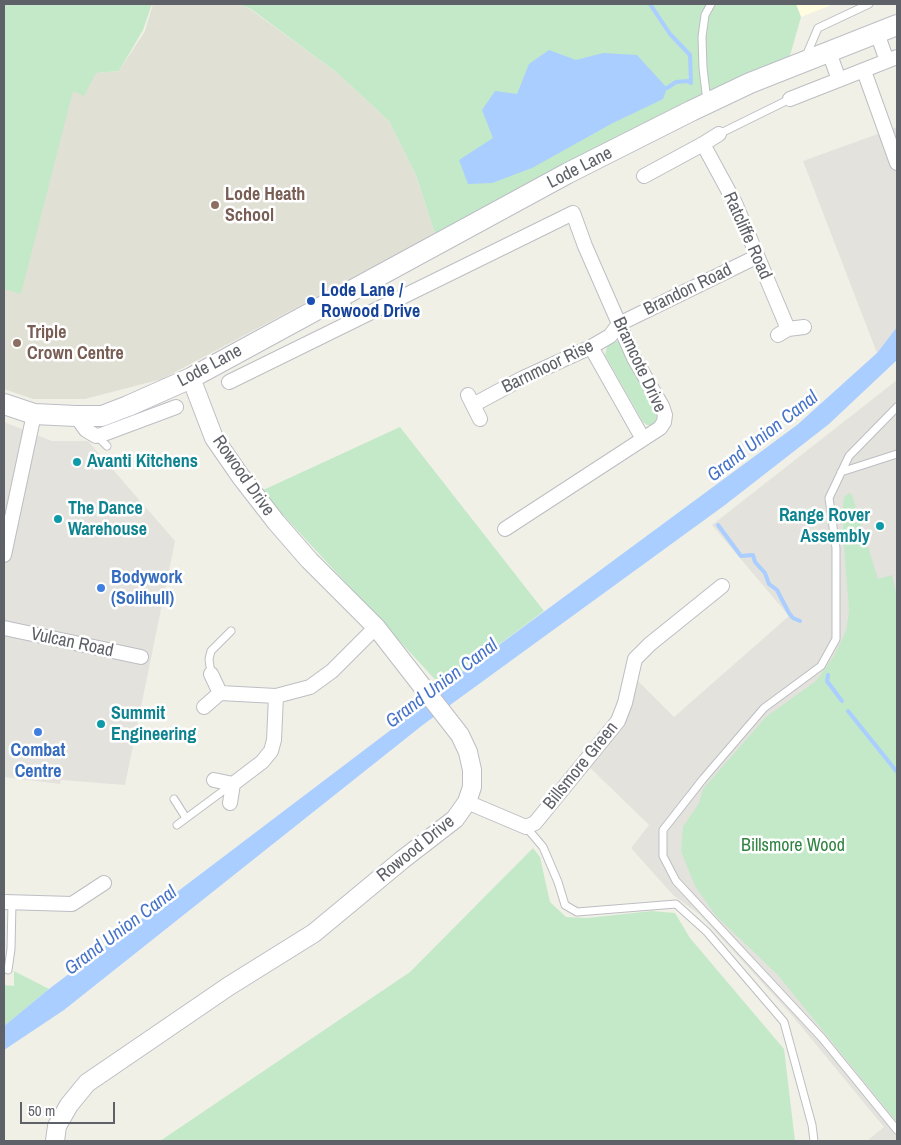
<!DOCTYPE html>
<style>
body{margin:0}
#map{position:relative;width:901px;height:1145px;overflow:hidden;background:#f1f0e7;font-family:"Archivo Narrow",sans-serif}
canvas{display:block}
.frame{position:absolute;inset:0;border:5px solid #5f6168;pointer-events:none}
.scale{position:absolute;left:20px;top:1102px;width:95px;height:22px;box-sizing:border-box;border:2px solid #5f6168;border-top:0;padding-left:6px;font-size:15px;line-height:18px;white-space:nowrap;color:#5f6168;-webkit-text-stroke:4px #fff;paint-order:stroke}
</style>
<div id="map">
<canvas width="901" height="1145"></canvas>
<div class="frame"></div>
<div class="scale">50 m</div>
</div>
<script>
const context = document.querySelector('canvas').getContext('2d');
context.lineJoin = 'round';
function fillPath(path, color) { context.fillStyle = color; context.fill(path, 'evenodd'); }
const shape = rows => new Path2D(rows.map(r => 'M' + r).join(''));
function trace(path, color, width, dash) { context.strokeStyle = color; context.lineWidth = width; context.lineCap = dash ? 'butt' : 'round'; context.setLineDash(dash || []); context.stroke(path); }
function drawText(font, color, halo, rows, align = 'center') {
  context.font = font + ' "Archivo Narrow",sans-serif'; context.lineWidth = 5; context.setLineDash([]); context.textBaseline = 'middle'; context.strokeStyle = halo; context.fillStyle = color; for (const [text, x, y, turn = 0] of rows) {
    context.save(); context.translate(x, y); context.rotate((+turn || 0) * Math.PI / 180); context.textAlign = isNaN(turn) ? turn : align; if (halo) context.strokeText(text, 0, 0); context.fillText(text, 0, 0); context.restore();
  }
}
const commercial = shape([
 [796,4,834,4,801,17]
]);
const industrial = shape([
 [897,127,897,327,877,353,803,161],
 [897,380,897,1141,867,1141,884,1127,790,1013,699,914,673,895,631,848,649,825,579,757,613,719,626,669,674,717,789,616,712,525],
 [4,422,52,441,88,441,175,541,125,785,61,780,60,784,4,777]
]);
const education = shape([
 [153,4,238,4,250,9,336,72,389,121,416,175,435,234,162,379,85,399,33,399,4,389,4,73,96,73,119,71,145,31]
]);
const green = shape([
 [4,4,152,4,143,30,119,71,96,73,84,96,73,91,21,294,4,289],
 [238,4,796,4,801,17,789,59,435,234,416,175,389,121,336,72,251,9],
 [617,341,624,344,660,412,659,420,655,425,647,425,643,422,605,355,607,347,612,342],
 [400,427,544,611,442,687,261,491],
 [849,493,852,495,878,579,892,575,897,596,897,1122,777,974,716,916,695,886,681,851,683,827,699,803,703,789,766,717,816,681,834,656,846,631,849,611,843,534,843,504,844,497],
 [533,848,540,857,550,902,566,917,587,918,652,911,675,913,690,938,784,1049,795,1141,160,1141,410,972],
 [14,971,49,989,4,1026,4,985,14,986]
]);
const water = shape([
 [549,50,576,60,603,53,637,55,667,88,663,99,611,124,532,168,492,183,468,184,459,160,493,138,482,110,495,91,517,94,529,64],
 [897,327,897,360,829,424,725,505,424,724,64,1010,4,1050,4,1026,49,989,421,707,442,687,797,425,877,353]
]);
const stream = shape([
 [650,4,670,34,690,55,691,83,688,81,676,82,667,88],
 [718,525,741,556,753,555,755,562,765,573,769,584,777,590,789,613,793,618,800,621],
 [828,675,827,681,842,701],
 [848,711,897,772]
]);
const service = shape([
 [806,56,818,28,869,4],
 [707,101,703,68,702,37,705,15,711,4],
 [719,134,790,99],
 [897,407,849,456,829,498,836,548,836,639,821,666,764,708,703,779,663,830,663,856,676,881,822,1038,897,1130],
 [97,436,107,446],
 [841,472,897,454],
 [211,674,209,659,211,651,231,631],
 [174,799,186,818],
 [177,825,231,785],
 [526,827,543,847,558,882,565,905,577,912,676,904,707,932,784,1022,812,1125,814,1141],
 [8,970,11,949,12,903]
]);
const minor = shape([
 [877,33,887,61],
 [829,52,839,80],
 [864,71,897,163],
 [790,99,897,57],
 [703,144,735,203,788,329],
 [644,176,703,144,719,134],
 [337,298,348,312,357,318],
 [778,335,788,329,804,327],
 [591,347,643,439],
 [229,382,573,213,585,246,634,358,662,406,665,415,664,422,660,428,505,529],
 [468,395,480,419],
 [473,405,523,378,591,347,610,336,619,324,756,257],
 [76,416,86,430,96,436,101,435,176,407],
 [4,555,34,414],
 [4,628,141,657],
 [220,693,276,696],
 [204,707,220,693,211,674],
 [214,780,233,784,230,803],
 [233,784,262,762,271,751,274,740,276,696,310,687,332,671,376,627],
 [467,802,526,827,535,823,618,721,625,703,635,659,650,644,722,586],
 [4,902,72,904,104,883]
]);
const tertiary = shape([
 [55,1141,57,1126,69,1105,87,1083,229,986,314,933,402,860,455,819,467,802,472,787,472,770,468,752,460,735,376,627,309,560,276,522,241,477,214,438,191,378]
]);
const secondary = shape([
 [4,404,34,414,76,416,102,416,128,406,191,378,568,173,691,111,750,83,897,25]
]);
const markers = [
 [215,205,5,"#8d6e63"],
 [311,301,5,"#1a4fb4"],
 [17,343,5,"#8d6e63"],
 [77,462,5,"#0f9aa8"],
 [58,519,5,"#0f9aa8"],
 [880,526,5,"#0f9aa8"],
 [101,588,5,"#3f7fe0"],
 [101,724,5,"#0f9aa8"],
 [38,732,5,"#3f7fe0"]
];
const streetNames = [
 ["Lode Lane",580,168,-27],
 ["Ratcliffe Road",747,236,66],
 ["Brandon Road",688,290,-26],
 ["Bramcote Drive",639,365,65],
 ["Lode Lane",210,366,-28],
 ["Barnmoor Rise",548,367,-26],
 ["Rowood Drive",243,476,55],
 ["Vulcan Road",72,643,12],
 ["Billsmore Green",581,766,-51],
 ["Rowood Drive",416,849,-39]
];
const educationNames = [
 ["Lode Heath",225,195],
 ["School",225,216],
 ["Triple",27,333],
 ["Crown Centre",27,354]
];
const transitNames = [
 ["Lode Lane /",321,291],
 ["Rowood Drive",321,312]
];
const cultureNames = [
 ["Avanti Kitchens",87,462],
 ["The Dance",68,509],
 ["Warehouse",68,530],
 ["Range Rover",870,516,"right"],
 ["Assembly",870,537,"right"],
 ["Summit",111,714],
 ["Engineering",111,735]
];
const shopNames = [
 ["Bodywork",111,578],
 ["(Solihull)",111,599],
 ["Combat",38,751,"center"],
 ["Centre",38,772,"center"]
];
const parkNames = [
 ["Billsmore Wood",793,846]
];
const waterNames = [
 ["Grand Union Canal",763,437,-38],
 ["Grand Union Canal",442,684,-37],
 ["Grand Union Canal",121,931,-37]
];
fillPath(commercial, '#fffcdf');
fillPath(industrial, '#e3e2dc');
fillPath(education, '#e1e0d5');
fillPath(green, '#c4e9c9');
fillPath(water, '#a9ceff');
trace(stream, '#a9ceff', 4);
trace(service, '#bcbec3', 9);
trace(minor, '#bcbec3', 16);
trace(tertiary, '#bcbec3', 20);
trace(secondary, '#bcbec5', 22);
trace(service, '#fff', 7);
trace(minor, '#fff', 14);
trace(tertiary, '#fff', 18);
trace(secondary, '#fff', 20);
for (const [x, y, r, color] of markers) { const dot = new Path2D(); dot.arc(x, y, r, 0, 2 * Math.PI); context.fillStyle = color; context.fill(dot); trace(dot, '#fff', 2); }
drawText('18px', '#5f6168', '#fff', streetNames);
drawText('bold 18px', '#785e54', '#fff', educationNames, 'left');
drawText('bold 18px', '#164399', '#fff', transitNames, 'left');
drawText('bold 18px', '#0d838f', '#fff', cultureNames, 'left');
drawText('bold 18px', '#366cbe', '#fff', shopNames, 'left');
drawText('18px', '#318341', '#fff', parkNames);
drawText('italic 19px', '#4673c8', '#fff', waterNames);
</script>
